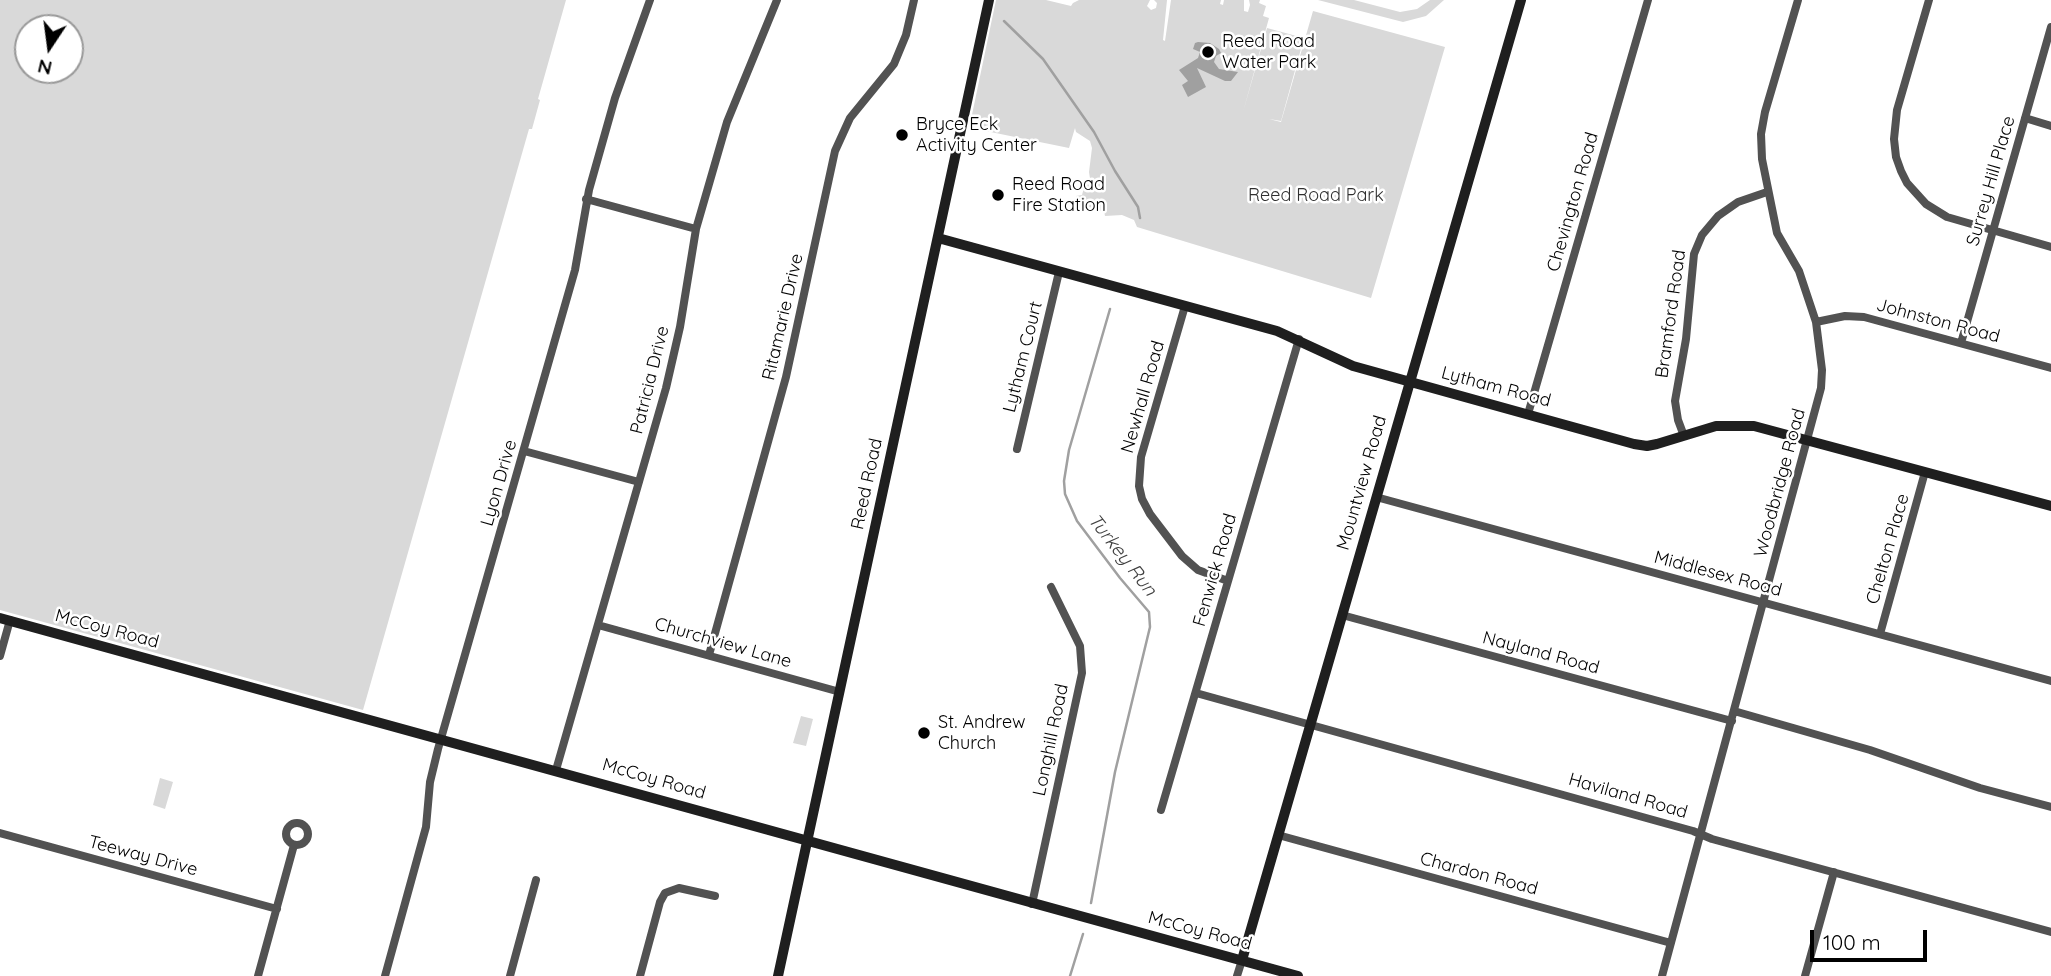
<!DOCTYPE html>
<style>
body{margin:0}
#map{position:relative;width:2051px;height:976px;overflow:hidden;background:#fff;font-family:Quicksand,sans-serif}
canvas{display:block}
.north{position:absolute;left:14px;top:14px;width:70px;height:70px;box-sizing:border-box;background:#fff;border:2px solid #999;border-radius:50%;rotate:193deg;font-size:19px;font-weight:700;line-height:28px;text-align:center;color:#000}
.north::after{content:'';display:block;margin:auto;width:24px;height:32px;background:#000;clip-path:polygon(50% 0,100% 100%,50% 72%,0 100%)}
.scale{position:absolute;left:1810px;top:930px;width:117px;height:32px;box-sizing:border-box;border:4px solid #000;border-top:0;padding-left:9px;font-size:21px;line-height:24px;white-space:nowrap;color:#000;-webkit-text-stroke:5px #fff;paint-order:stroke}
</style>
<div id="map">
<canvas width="2051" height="976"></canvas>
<div class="north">N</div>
<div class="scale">100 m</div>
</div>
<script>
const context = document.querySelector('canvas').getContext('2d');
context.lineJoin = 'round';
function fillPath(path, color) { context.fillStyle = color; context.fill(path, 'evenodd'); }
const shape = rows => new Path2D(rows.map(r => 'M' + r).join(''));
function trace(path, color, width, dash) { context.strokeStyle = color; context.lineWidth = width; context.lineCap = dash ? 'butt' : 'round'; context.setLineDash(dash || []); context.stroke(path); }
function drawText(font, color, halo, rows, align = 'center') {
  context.font = font + ' Quicksand,sans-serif'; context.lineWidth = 5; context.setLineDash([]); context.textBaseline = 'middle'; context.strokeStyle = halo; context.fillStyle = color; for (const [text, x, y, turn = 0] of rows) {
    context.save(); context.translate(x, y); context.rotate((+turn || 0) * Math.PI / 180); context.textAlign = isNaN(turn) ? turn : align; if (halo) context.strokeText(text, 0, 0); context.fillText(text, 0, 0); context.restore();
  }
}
const green = shape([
 [0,0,566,0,538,99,540,100,532,129,529,129,363,710,0,610],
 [28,28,70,28,70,70,28,70],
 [996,0,1046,0,1071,6,1073,3,1079,0,1150,0,1147,6,1151,10,1156,8,1157,3,1154,0,1167,0,1163,40,1165,41,1171,0,1221,0,1220,4,1223,5,1224,0,1244,0,1244,11,1248,12,1250,5,1249,0,1260,0,1259,3,1266,6,1263,16,1269,18,1243,112,1267,28,1304,38,1281,121,1269,119,1281,122,1313,11,1445,47,1371,298,1137,227,1134,220,1122,215,1105,216,1104,211,1080,209,1076,202,1076,196,1082,195,1085,184,1091,185,1089,172,1092,148,1090,141,1076,132,1075,128,1069,148,971,128,969,129],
 [1318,0,1354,0,1400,12,1417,9,1430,0,1444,0,1426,16,1403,22],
 [801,716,813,719,806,746,793,743],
 [160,778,173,782,165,809,153,805]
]);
const water = shape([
 [1198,42,1210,43,1219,49,1221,53,1216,56,1214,62,1219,69,1238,72,1231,81,1225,81,1197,68,1206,87,1188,97,1182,85,1188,81,1179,70,1198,58,1200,52,1193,49,1195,43]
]);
const stream = shape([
 [1004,21,1043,59,1094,132,1115,171,1138,207,1140,218],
 [1091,903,1115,772,1150,627,1149,612,1120,578,1077,521,1065,494,1064,481,1069,450,1110,309],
 [1070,976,1083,934]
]);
const street = shape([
 [1929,0,1897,110,1894,139,1896,157,1901,171,1907,183,1926,204,1947,217,2051,247],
 [2025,118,2051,126],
 [586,199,696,229],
 [1185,306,1141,457,1139,486,1142,499,1150,514,1182,556,1198,570,1228,581],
 [1816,322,1845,316,1864,317,2051,368],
 [1961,343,2051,27],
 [1528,414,1648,0],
 [1684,436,1678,420,1675,401,1686,339,1694,254,1702,235,1718,216,1738,202,1767,192],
 [1017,449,1059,272],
 [524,451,639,482],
 [1376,497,2051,681],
 [1342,615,1732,721],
 [598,625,840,692],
 [1880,634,1925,472],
 [709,655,786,377,835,151,850,118,894,64,906,35,914,0],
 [0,656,10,620],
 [1196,693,1693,831,1712,839,2051,932],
 [1734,711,1870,750,1980,788,2051,807],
 [556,770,666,388,680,327,696,229,727,122,777,0],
 [1161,810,1299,339],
 '286 834a11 11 0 1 1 22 0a11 11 0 1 1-22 0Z',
 [0,833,277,909],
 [1278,835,1671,943],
 [1032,904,1082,673,1080,646,1051,587],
 [258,976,294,845],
 [385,976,426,827,430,782,438,749,575,270,589,190,615,98,650,0],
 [510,976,536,880],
 [640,976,660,902,665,893,679,888,715,896],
 [1237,976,1242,960],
 [1662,976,1821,388,1822,370,1816,322,1799,271,1777,233,1762,159,1761,134,1765,112,1798,0],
 [1805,976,1834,872]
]);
const secondary = shape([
 [938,238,1277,331,1353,366,1634,444,1647,446,1657,444,1716,426,1754,426,2051,506],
 [0,618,1298,976],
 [1242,960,1521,0],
 [778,976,989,0]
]);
const markers = [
 [1208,52,7,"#000"],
 [902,135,7,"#000"],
 [998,195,7,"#000"],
 [924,733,7,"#000"]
];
const poiNames = [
 ["Reed Road",1222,42],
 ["Water Park",1222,63],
 ["Bryce Eck",916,125],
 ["Activity Center",916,146],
 ["Reed Road",1012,185],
 ["Fire Station",1012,206],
 ["St. Andrew",938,723],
 ["Church",938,744]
];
const streetNames = [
 ["Surrey Hill Place",1991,181,-74],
 ["Chevington Road",1573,202,-74],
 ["Bramford Road",1671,314,-82],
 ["Ritamarie Drive",783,317,-77],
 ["Johnston Road",1938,321,15],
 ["Lytham Court",1023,357,-76],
 ["Patricia Drive",650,380,-76],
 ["Lytham Road",1496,387,15],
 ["Newhall Road",1143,397,-74],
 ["Lyon Drive",499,483,-74],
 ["Mountview Road",1362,483,-74],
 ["Woodbridge Road",1780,483,-75],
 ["Reed Road",867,484,-78],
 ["Chelton Place",1888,549,-74],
 ["Fenwick Road",1215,570,-74],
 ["Middlesex Road",1718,574,15],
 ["McCoy Road",107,629,15],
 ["Churchview Lane",723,643,16],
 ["Nayland Road",1541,653,15],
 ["Longhill Road",1051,740,-78],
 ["McCoy Road",654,779,16],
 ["Haviland Road",1628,796,16],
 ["Teeway Drive",143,856,15],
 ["Chardon Road",1479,874,15],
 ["McCoy Road",1200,931,15]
];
const parkNames = [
 ["Reed Road Park",1316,196]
];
const waterNames = [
 ["Turkey Run",1122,555,52]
];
fillPath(green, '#d9d9d9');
fillPath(water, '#a0a0a0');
trace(stream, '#a0a0a0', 2.5);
trace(street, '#525252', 8);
trace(secondary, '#1f1f1f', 10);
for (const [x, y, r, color] of markers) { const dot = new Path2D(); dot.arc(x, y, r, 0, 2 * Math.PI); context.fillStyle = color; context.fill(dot); trace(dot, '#fff', 2.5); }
drawText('18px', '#000', '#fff', poiNames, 'left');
drawText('18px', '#000', '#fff', streetNames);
drawText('18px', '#303030', '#fff', parkNames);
drawText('italic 19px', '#414141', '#fff', waterNames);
</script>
